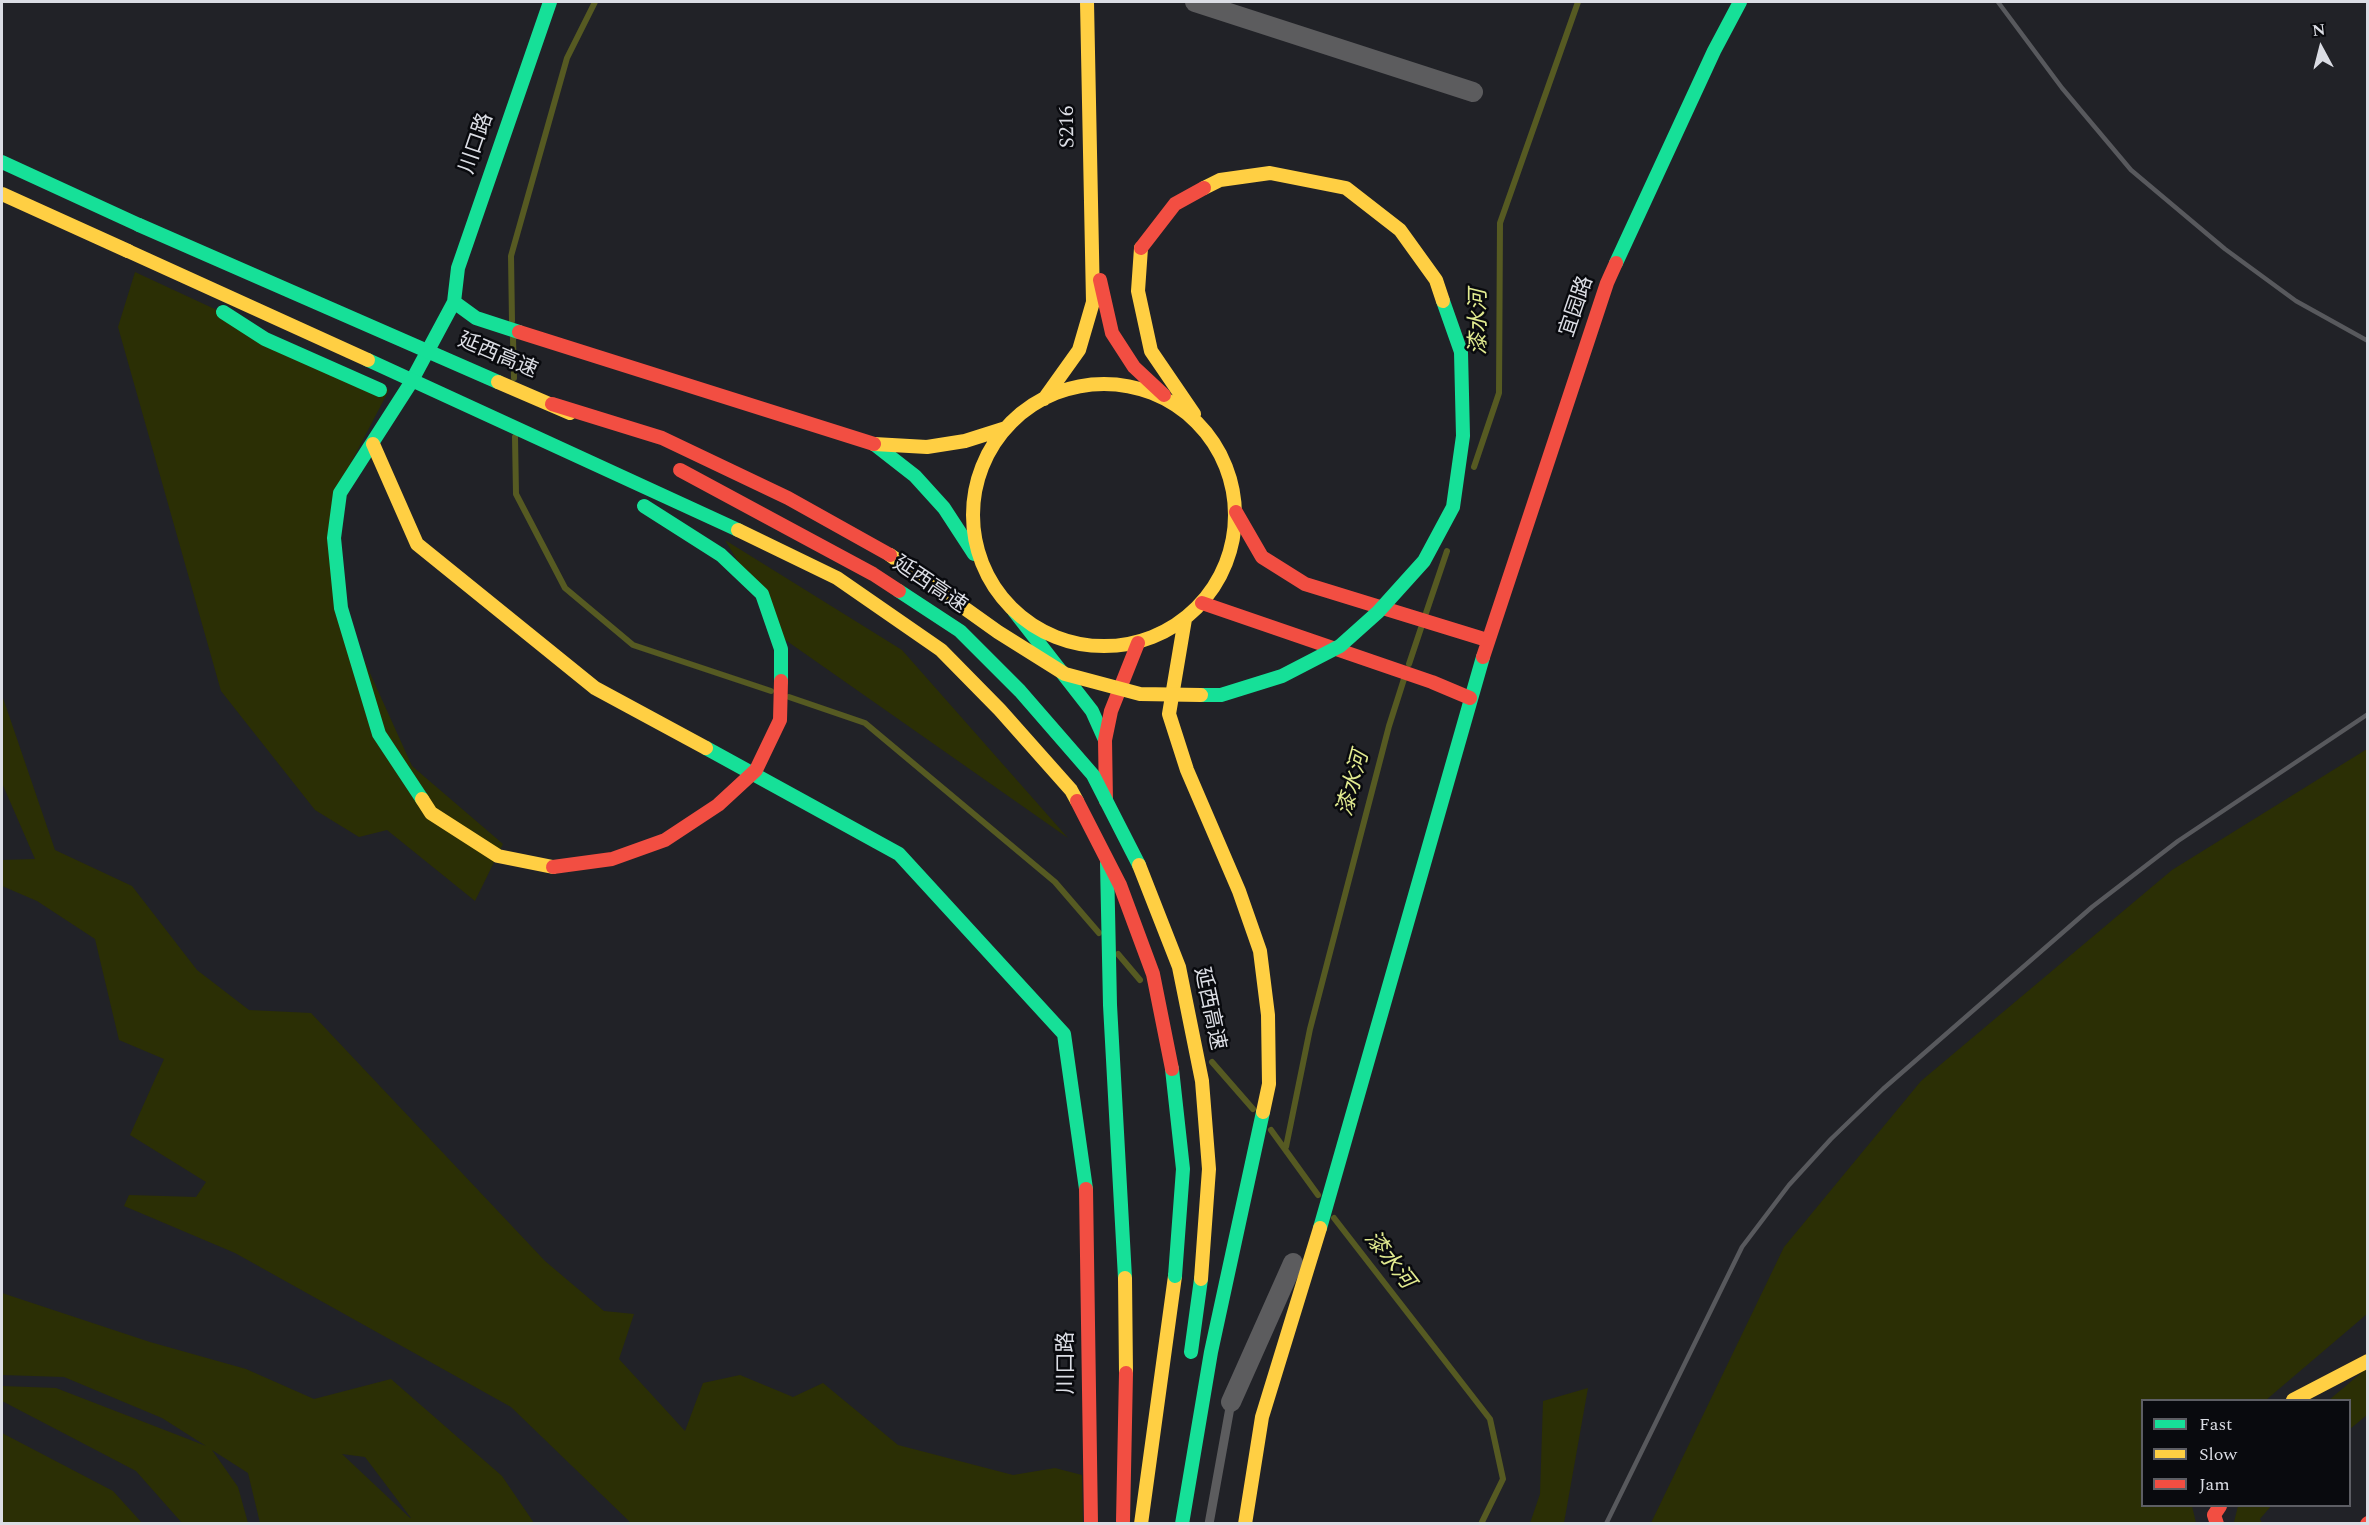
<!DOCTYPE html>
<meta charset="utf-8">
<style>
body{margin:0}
#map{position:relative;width:2369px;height:1525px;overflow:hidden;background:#212227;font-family:Spectral,serif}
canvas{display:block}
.frame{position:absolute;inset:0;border:3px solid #dbdde4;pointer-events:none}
.legend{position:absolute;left:2141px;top:1399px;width:210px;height:108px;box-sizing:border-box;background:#090a0e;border:2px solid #5d5e64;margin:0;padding:8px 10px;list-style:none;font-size:18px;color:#dbdde4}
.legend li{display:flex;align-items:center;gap:12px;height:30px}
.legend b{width:30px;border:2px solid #5d5e64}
.north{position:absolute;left:2291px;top:18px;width:60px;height:60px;-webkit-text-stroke:4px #090a0e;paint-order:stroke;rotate:353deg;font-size:16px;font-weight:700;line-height:24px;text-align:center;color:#dbdde4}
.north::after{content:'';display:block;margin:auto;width:21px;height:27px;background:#dbdde4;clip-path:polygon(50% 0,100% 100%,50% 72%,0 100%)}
</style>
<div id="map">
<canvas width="2369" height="1525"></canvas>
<div class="frame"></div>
<ul class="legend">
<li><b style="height:8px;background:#16e098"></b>Fast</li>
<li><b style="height:8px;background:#ffcf43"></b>Slow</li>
<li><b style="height:8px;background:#f24e42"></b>Jam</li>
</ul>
<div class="north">N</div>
</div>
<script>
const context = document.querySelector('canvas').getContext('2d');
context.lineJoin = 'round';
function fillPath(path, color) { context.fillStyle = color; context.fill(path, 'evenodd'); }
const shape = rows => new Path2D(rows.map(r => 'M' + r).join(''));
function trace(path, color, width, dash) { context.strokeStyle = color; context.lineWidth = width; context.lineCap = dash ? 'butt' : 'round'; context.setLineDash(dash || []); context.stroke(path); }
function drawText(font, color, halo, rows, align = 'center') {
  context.font = font + ' Spectral,"Noto Sans SC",serif'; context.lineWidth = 5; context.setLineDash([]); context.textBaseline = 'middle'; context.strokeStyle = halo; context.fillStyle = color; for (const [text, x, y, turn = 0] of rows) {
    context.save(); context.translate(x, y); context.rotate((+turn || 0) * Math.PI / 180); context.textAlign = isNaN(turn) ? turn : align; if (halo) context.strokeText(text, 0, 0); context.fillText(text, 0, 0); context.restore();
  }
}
const green = shape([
 [135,272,389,390,332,499,336,598,412,766,503,844,475,901,387,830,359,837,315,810,221,691,118,327],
 [725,540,902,650,1068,838,784,639],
 [2,695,55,850,132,886,197,970,249,1010,311,1013,545,1261,604,1311,634,1314,619,1359,685,1431,703,1383,740,1375,793,1397,823,1383,898,1445,1013,1475,1055,1468,1082,1475,1083,1523,631,1523,511,1407,235,1253,124,1206,129,1195,196,1197,206,1182,130,1135,164,1059,119,1040,95,939,37,901,2,886,2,860,35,859,2,783],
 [2367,749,2367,1314,2266,1400,2142,1400,2142,1506,2192,1506,2196,1523,1651,1523,1784,1247,1921,1081,2172,870],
 [2,1293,150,1342,246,1369,314,1399,391,1379,502,1476,534,1523,260,1523,248,1473,212,1450,238,1487,248,1523,182,1523,136,1471,2,1401,2,1386,56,1388,206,1446,162,1418,64,1377,2,1375],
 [342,1454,365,1457,411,1518,410,1518],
 [2367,1368,2367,1415,2350,1429,2350,1400,2329,1400],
 [1588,1388,1564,1523,1530,1523,1540,1494,1543,1401],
 [2,1433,113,1491,142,1523,2,1523],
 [2238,1506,2271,1506,2260,1519,2262,1523,2237,1523,2234,1522]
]);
const stream = shape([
 [512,321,511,256,567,58,595,2],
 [513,338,514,378],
 [515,437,516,494,565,588,633,645,771,691],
 [1474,467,1499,393,1500,223,1578,2],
 [1426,613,1447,551],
 [1409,664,1421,628],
 [789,697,865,723,1055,882,1099,933],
 [1118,954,1140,980],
 [1212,1062,1253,1109],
 [1271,1130,1318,1195],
 [1286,1147,1310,1029,1389,726,1404,679],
 [1334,1218,1490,1419,1503,1479,1481,1524]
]);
const lane = shape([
 [1209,1524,1231,1402]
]);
const street = shape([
 [1195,2,1473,92],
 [1231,1402,1293,1263]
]);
const fast = shape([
 [2,162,139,225],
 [1616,263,1714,51,1740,2],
 [519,332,476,318,454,302,458,268,550,2],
 [874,444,915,476,944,508,974,554],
 [1014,611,1092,711,1105,740],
 [706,748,899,854,1064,1034,1086,1189],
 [422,799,379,734,341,608,334,538,340,493,410,384,454,302],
 [1107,863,1110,1005,1125,1278],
 [1320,1228,1483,657],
 [1191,1352,1201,1279],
 [1182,1524,1211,1352,1263,1112]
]);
const slow = shape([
 [2,194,128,251],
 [1141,248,1138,291,1151,351,1194,414],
 '973 515a131 131 0 1 1 262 0a131 131 0 1 1-262 0Z',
 [1044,399,1079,350,1093,302,1087,2],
 [373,444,417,544,595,688,706,748],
 [874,444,927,447,965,441,1006,428],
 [1185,619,1169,714,1187,770,1239,891,1260,951,1268,1015,1269,1084,1263,1112],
 [422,799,431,813,498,856,553,867],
 [1125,1278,1126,1373],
 [2293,1400,2368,1361],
 [1141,1524,1175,1276],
 [1245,1524,1262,1417,1320,1228]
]);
const jam = shape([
 [1100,280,1112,333,1134,367,1164,395],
 [519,332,874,444],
 [1236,512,1262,557,1305,584,1487,640],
 [1202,603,1432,682,1470,698],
 [1483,657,1607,283,1616,263],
 [1106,801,1105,740,1111,711,1138,643],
 [1086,1189,1091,1524],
 [1123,1521,1126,1373],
 [2217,1524,2214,1515,2220,1506],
 [2367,1524,2368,1523]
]);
const rail = shape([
 [1998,2,2062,88,2131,170,2225,249,2296,301,2368,341],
 [1606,1524,1742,1247,1789,1185,1831,1139,1883,1089,2092,907,2178,841,2368,714]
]);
const fastBridge = shape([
 [139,225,498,382],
 [223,312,265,339,380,390],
 [368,360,738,530],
 [644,506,721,555,762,594,781,649,781,681],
 [899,591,960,631,1020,691,1093,775,1139,865],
 [1201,695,1221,695,1282,676,1340,646,1378,612,1424,561,1453,507,1463,436,1461,352,1443,301],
 [1172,1069,1183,1169,1175,1276]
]);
const slowBridge = shape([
 [1204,188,1220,180,1270,173,1346,188,1400,230,1436,280,1443,301],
 [128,251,368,360],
 [498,382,570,413],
 [738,530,837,578,941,650,1000,710,1071,790,1077,801],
 [890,555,998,632,1065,674,1140,694,1201,695],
 [1139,865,1179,967,1202,1081,1209,1169,1201,1279]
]);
const jamBridge = shape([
 [1141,248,1175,204,1204,188],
 [552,404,662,438,788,498,890,555],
 [680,470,873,574,899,591],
 [1077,801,1120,885,1153,974,1172,1069],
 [553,867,612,859,665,840,718,805,756,770,780,720,781,681]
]);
const streetNames = [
 ["S216",1069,127,-91],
 ["川口路",478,144,-71],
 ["宜园路",1578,307,-71],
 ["延西高速",497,357,23],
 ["延西高速",929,586,34],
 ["延西高速",1208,1009,78],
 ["川口路",1068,1363,-90]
];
const waterNames = [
 ["漆水河",1481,322,-90],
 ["漆水河",1355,784,-75],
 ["漆水河",1388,1261,52]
];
fillPath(green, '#2b2f05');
trace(stream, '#565a22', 6);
trace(lane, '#5c5c5e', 9);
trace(street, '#5c5c5e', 20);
trace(fast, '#16e098', 14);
trace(slow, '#ffcf43', 14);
trace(jam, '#f24e42', 14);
trace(rail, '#58595d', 4.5);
trace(fastBridge, '#16e098', 14);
trace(slowBridge, '#ffcf43', 14);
trace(jamBridge, '#f24e42', 14);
drawText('21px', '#dbdde4', '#090a0e', streetNames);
drawText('italic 22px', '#e2eb90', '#090a0e', waterNames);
</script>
